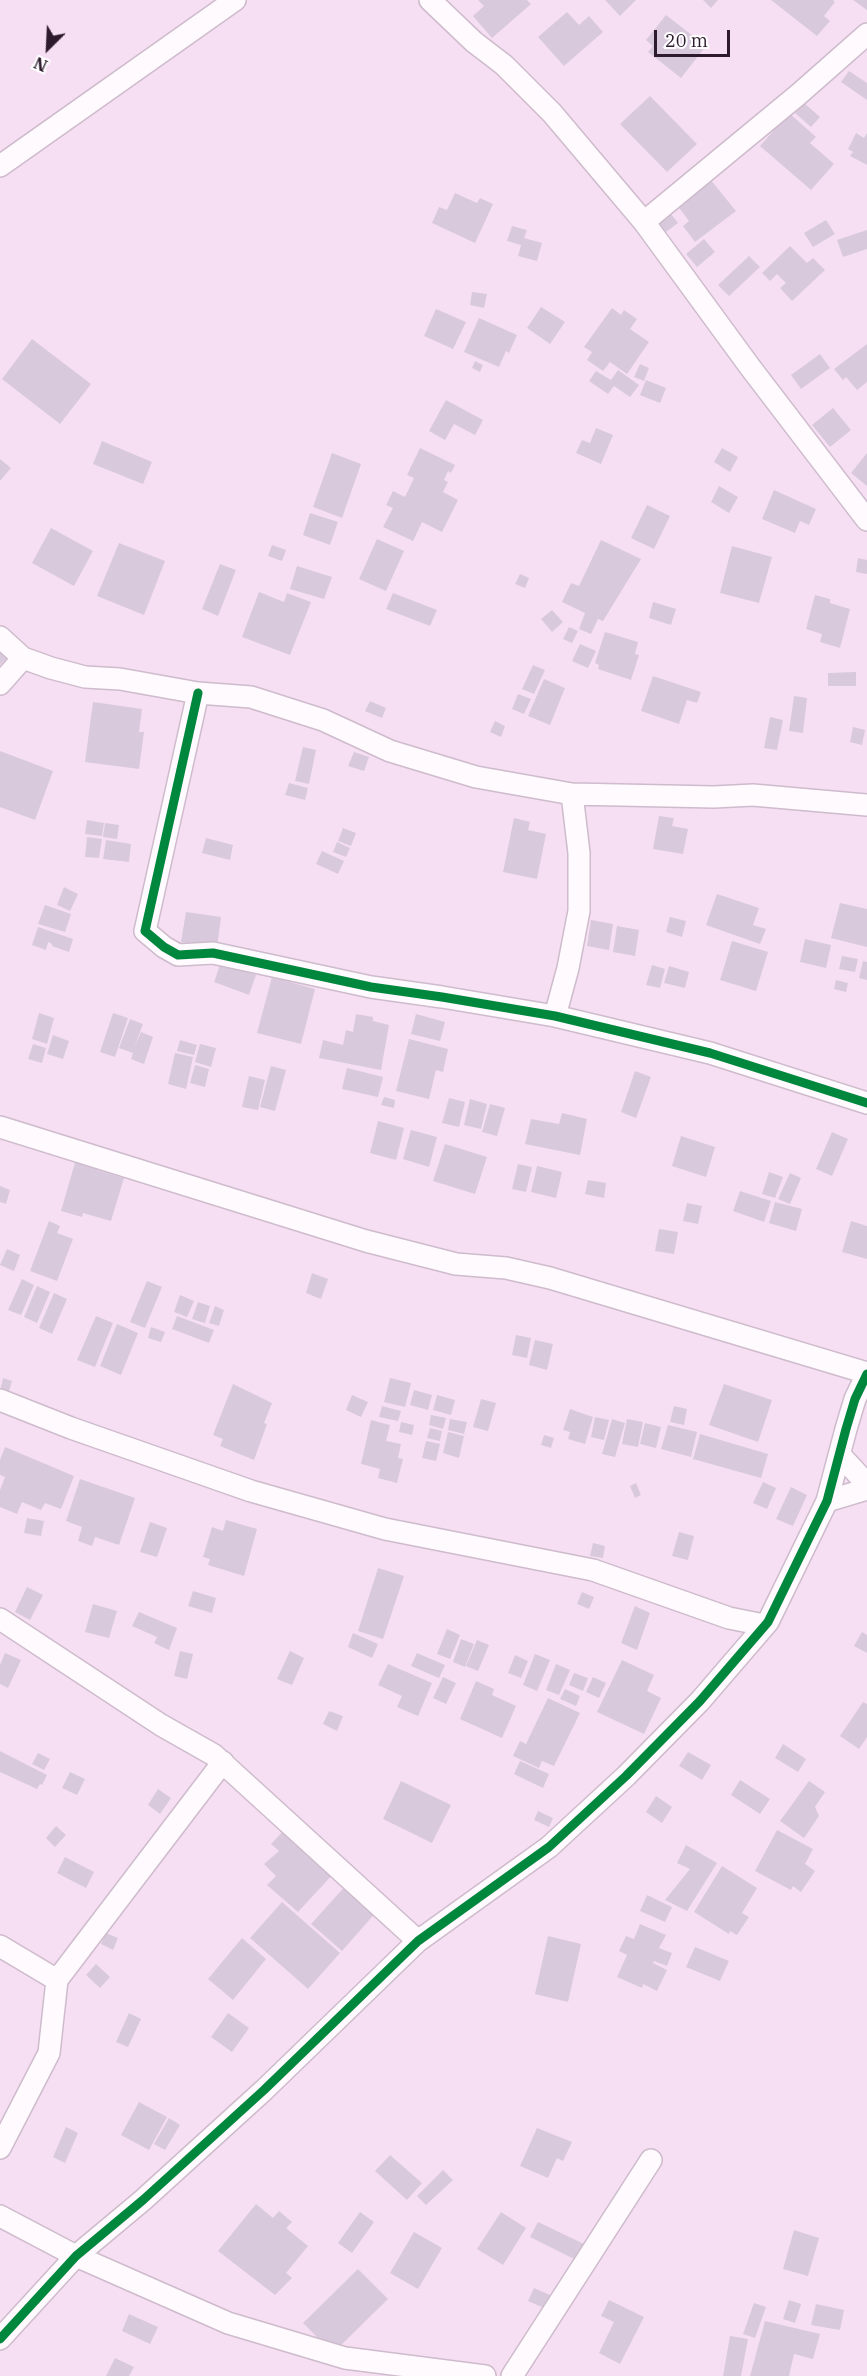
<!DOCTYPE html>
<style>
body{margin:0}
#map{position:relative;width:867px;height:2376px;overflow:hidden;background:#f6dff3;font-family:"IBM Plex Serif",serif}
canvas{display:block}
.north{position:absolute;left:18px;top:18px;width:60px;height:60px;-webkit-text-stroke:4px #fff;paint-order:stroke;rotate:204deg;font-size:16px;font-weight:700;line-height:24px;text-align:center;color:#2d1a2c}
.north::after{content:'';display:block;margin:auto;width:21px;height:27px;background:#2d1a2c;clip-path:polygon(50% 0,100% 100%,50% 72%,0 100%)}
.scale{position:absolute;left:654px;top:30px;width:76px;height:27px;box-sizing:border-box;border:3px solid #2d1a2c;border-top:0;padding-left:8px;font-size:18px;line-height:21px;white-space:nowrap;color:#2d1a2c;-webkit-text-stroke:4px #fff;paint-order:stroke}
</style>
<div id="map">
<canvas width="867" height="2376"></canvas>
<div class="north">N</div>
<div class="scale">20 m</div>
</div>
<script>
const context = document.querySelector('canvas').getContext('2d');
context.lineJoin = 'round';
function fillPath(path, color) { context.fillStyle = color; context.fill(path, 'evenodd'); }
const shape = rows => new Path2D(rows.map(r => 'M' + r).join(''));
function trace(path, color, width, dash) { context.strokeStyle = color; context.lineWidth = width; context.lineCap = dash ? 'butt' : 'round'; context.setLineDash(dash || []); context.stroke(path); }
const building = shape([
 [478,0,527,0,531,4,492,38,473,16,484,6],
 [605,0,636,0,620,16],
 [703,0,718,0,711,8],
 [771,0,833,0,835,2,824,16,830,21,817,36],
 [853,0,867,0,867,10],
 [567,12,579,25,589,16,603,32,564,66,538,37],
 [666,15,706,46,681,78,648,52,653,46,646,40],
 [849,71,867,83,867,100,841,82],
 [650,96,697,144,667,172,620,124],
 [804,103,820,117,811,127,795,113],
 [789,113,816,137,810,143,834,164,811,190,760,146],
 [856,133,864,138,867,133,867,165,850,156,853,152,848,149],
 [710,179,736,211,695,242,683,226,689,221,677,205],
 [455,193,477,203,480,198,493,204,475,243,432,223,439,207,447,210],
 [668,210,678,223,666,232,656,219],
 [826,220,835,234,813,247,804,233],
 [512,226,527,230,524,238,542,243,537,261,518,256,521,245,507,241],
 [867,230,867,249,843,257,837,240],
 [704,239,715,252,697,267,686,254],
 [790,246,807,263,813,258,825,270,792,301,780,288,786,283,777,274,770,281,762,273],
 [749,256,760,267,729,296,718,285],
 [472,292,487,294,484,308,470,305],
 [541,307,565,322,550,344,527,328],
 [612,308,621,315,624,310,637,319,630,329,649,342,627,374,610,362,603,371,587,360,592,352,584,347],
 [436,309,466,322,453,349,424,336],
 [479,318,517,335,509,353,506,351,499,367,464,352],
 [32,339,91,384,60,424,2,379],
 [867,344,867,382,857,390,846,377,843,380,834,369],
 [820,354,830,368,801,389,791,375],
 [475,361,483,365,480,372,472,368],
 [640,364,649,368,644,381,634,377],
 [618,370,639,385,630,397,614,386,608,394,589,381,596,371,611,380],
 [646,380,666,388,660,403,640,395],
 [446,400,483,420,475,435,454,424,445,440,429,431],
 [833,408,851,430,830,447,812,425],
 [596,428,613,435,601,464,576,453,582,440,590,443],
 [102,441,152,462,143,484,93,464],
 [420,448,455,465,451,473,448,471,444,480,448,482,443,492,458,500,442,532,422,522,413,541,383,527,393,508,386,505,393,491,405,497,414,478,407,475],
 [722,448,738,457,730,472,714,462],
 [332,453,361,464,342,518,313,507],
 [867,453,867,486,851,473],
 [0,459,11,468,0,481],
 [719,486,738,497,729,513,711,502],
 [774,490,816,509,809,525,800,521,795,533,762,519],
 [647,505,670,516,654,549,631,538],
 [310,513,338,522,330,545,303,535],
 [51,528,93,551,74,586,32,563],
 [377,539,404,551,386,591,359,579],
 [601,540,641,559,603,621,598,619,591,634,579,629,585,613,562,602,571,583,579,586],
 [119,543,165,561,144,615,97,596],
 [272,545,286,550,282,561,268,556],
 [732,546,772,557,759,603,720,593],
 [858,558,867,560,867,574,856,572],
 [220,564,236,570,218,616,202,609],
 [297,566,332,577,324,599,290,589],
 [520,574,529,578,525,588,515,584],
 [259,592,284,602,287,593,311,602,290,655,242,637],
 [393,593,437,610,430,626,386,609],
 [815,595,830,599,830,603,850,609,840,648,820,642,822,634,806,629],
 [653,602,676,609,671,625,649,618],
 [552,610,563,622,552,632,541,619],
 [569,627,578,631,572,643,563,639],
 [605,632,638,642,635,654,639,655,631,680,598,669,599,665,595,663],
 [580,644,596,651,588,668,572,661],
 [0,647,9,656,0,665],
 [533,665,545,670,534,694,522,689],
 [856,672,856,686,828,686,828,673],
 [653,676,701,692,697,703,687,700,679,724,641,711],
 [544,679,565,688,550,725,528,716],
 [518,694,531,699,524,714,512,709],
 [794,696,807,698,803,733,789,731],
 [370,701,386,708,382,718,365,711],
 [93,702,142,709,139,732,144,732,139,769,85,762],
 [770,717,783,720,777,750,764,748],
 [495,721,505,726,501,737,490,732],
 [853,727,865,730,862,745,850,742],
 [303,747,316,750,309,784,295,781],
 [0,751,53,771,35,820,0,807],
 [354,752,369,757,364,771,348,766],
 [289,783,308,788,305,800,285,795],
 [659,816,674,818,672,826,688,829,683,854,653,849],
 [514,818,530,822,528,830,546,834,537,879,503,872],
 [87,820,104,823,102,836,85,834],
 [105,823,119,825,117,839,103,837],
 [343,828,356,833,351,846,338,841],
 [87,837,102,839,99,858,85,857],
 [206,838,233,845,230,860,202,853],
 [106,840,131,844,129,862,103,859],
 [337,842,350,848,346,857,333,852],
 [322,851,344,861,338,874,316,864],
 [64,887,78,894,70,911,57,905],
 [717,894,759,908,753,925,766,929,760,944,706,925],
 [840,903,867,909,867,947,831,938],
 [45,905,71,914,65,932,38,924],
 [186,912,221,917,217,947,181,942],
 [670,917,686,921,682,937,666,932],
 [591,920,613,924,609,950,587,946],
 [617,926,639,930,635,956,613,952],
 [38,927,73,939,69,952,52,946,52,944,48,942,46,950,32,945],
 [805,939,831,945,826,968,800,962],
 [732,941,768,952,756,991,720,980],
 [842,956,858,959,855,972,839,969],
 [863,961,867,962,867,980,859,978],
 [221,962,256,975,249,995,214,982],
 [652,965,665,969,660,988,646,985],
 [669,966,689,972,685,988,664,983],
 [272,977,315,989,301,1044,257,1033],
 [836,980,848,983,846,992,834,989],
 [39,1013,54,1018,47,1044,32,1039],
 [113,1013,128,1018,115,1057,100,1052],
 [356,1014,373,1017,373,1021,389,1025,381,1070,319,1058,323,1040,343,1045,346,1030,353,1032],
 [416,1014,445,1022,440,1041,411,1034],
 [130,1019,143,1024,134,1048,141,1032,153,1037,144,1064,131,1059,133,1053,119,1048],
 [53,1035,69,1041,63,1059,47,1054],
 [409,1039,448,1049,443,1072,436,1070,429,1099,396,1091],
 [180,1040,197,1045,194,1055,177,1051],
 [33,1044,46,1048,42,1063,28,1059],
 [200,1044,216,1048,211,1067,195,1062],
 [175,1053,193,1057,186,1089,168,1084],
 [195,1065,209,1069,205,1087,190,1083],
 [271,1066,286,1070,275,1111,260,1107],
 [347,1068,383,1077,378,1097,342,1089],
 [635,1071,651,1077,636,1118,621,1112],
 [249,1076,265,1080,258,1110,242,1107],
 [384,1097,395,1100,394,1108,381,1105],
 [449,1098,465,1102,459,1127,442,1123],
 [470,1099,487,1104,481,1129,464,1125],
 [490,1104,505,1108,497,1136,482,1132],
 [562,1113,587,1119,580,1155,525,1144,531,1119,559,1124],
 [378,1121,404,1128,396,1160,370,1153],
 [411,1130,437,1137,429,1167,403,1159],
 [832,1132,848,1139,832,1176,816,1169],
 [681,1136,715,1147,706,1177,672,1166],
 [445,1144,487,1157,475,1194,433,1181],
 [76,1159,98,1165,97,1170,124,1178,111,1221,83,1213,82,1217,61,1211],
 [518,1164,532,1167,526,1192,512,1189],
 [537,1166,562,1172,556,1198,531,1192],
 [769,1172,783,1177,775,1198,762,1194],
 [790,1173,801,1178,790,1204,778,1199],
 [588,1180,606,1183,604,1198,585,1194],
 [0,1186,10,1190,6,1204,0,1202],
 [740,1191,771,1201,764,1222,733,1211],
 [775,1202,802,1209,796,1231,769,1223],
 [687,1203,702,1206,698,1224,683,1221],
 [49,1221,60,1226,57,1233,73,1239,57,1281,30,1271],
 [851,1221,867,1226,867,1259,842,1252],
 [659,1229,678,1232,674,1254,655,1251],
 [7,1249,20,1255,14,1271,0,1265],
 [312,1273,328,1279,321,1299,306,1293],
 [22,1279,34,1285,21,1315,8,1310],
 [147,1281,162,1287,145,1328,130,1322],
 [37,1286,50,1292,37,1323,24,1317],
 [54,1293,67,1299,52,1334,39,1328],
 [180,1295,194,1301,187,1317,174,1312],
 [198,1302,210,1306,205,1323,192,1319],
 [215,1306,224,1310,219,1326,209,1323],
 [96,1316,113,1323,95,1367,77,1360],
 [177,1316,214,1330,209,1343,172,1329],
 [117,1324,138,1333,121,1375,100,1366],
 [151,1327,165,1332,161,1342,148,1338],
 [516,1335,531,1338,527,1358,512,1355],
 [535,1340,553,1344,547,1370,529,1365],
 [3,1378,12,1381,8,1395,0,1392],
 [390,1378,411,1383,405,1407,384,1402],
 [233,1384,272,1403,264,1423,267,1424,254,1460,220,1446,223,1439,213,1435],
 [724,1384,772,1400,758,1442,709,1425],
 [414,1390,432,1395,428,1410,410,1405],
 [352,1395,368,1402,361,1417,346,1410],
 [437,1395,455,1400,451,1415,433,1410],
 [481,1399,496,1403,488,1431,473,1427],
 [382,1406,401,1411,398,1421,379,1417],
 [674,1406,687,1409,684,1425,670,1422],
 [570,1409,593,1417,585,1444,568,1439,570,1432,563,1430],
 [431,1415,446,1418,443,1429,429,1425],
 [595,1417,609,1420,604,1440,591,1437],
 [450,1419,467,1422,464,1434,448,1430],
 [612,1419,625,1423,615,1457,602,1454],
 [627,1419,643,1422,638,1447,622,1444],
 [371,1420,390,1425,386,1441,401,1444,398,1458,403,1459,397,1483,378,1478,380,1469,361,1464],
 [401,1422,414,1425,412,1435,399,1432],
 [645,1423,661,1427,656,1448,640,1444],
 [668,1425,697,1432,691,1457,661,1449],
 [430,1428,442,1431,440,1441,427,1438],
 [448,1432,464,1436,459,1458,443,1453],
 [700,1434,768,1454,761,1478,693,1459],
 [544,1435,554,1438,551,1448,541,1445],
 [426,1441,440,1444,436,1461,422,1458],
 [5,1447,74,1476,61,1509,45,1503,41,1510,22,1502,17,1514,0,1507,0,1490,5,1477,0,1475,0,1460],
 [80,1479,135,1498,119,1545,95,1537,92,1546,78,1541,82,1527,66,1521],
 [763,1482,776,1488,767,1509,753,1503],
 [636,1483,641,1495,635,1498,630,1486],
 [791,1487,807,1495,793,1526,776,1519],
 [27,1518,44,1521,41,1536,24,1533],
 [226,1520,257,1529,244,1576,208,1565,210,1559,203,1557,212,1527,223,1531],
 [150,1522,167,1528,157,1557,140,1552],
 [679,1532,694,1536,688,1560,672,1556],
 [593,1543,605,1546,603,1558,590,1556],
 [378,1568,404,1576,383,1639,358,1631],
 [27,1587,43,1595,30,1620,15,1612],
 [193,1591,216,1598,212,1613,188,1606],
 [582,1592,594,1597,589,1609,577,1604],
 [93,1604,117,1611,109,1638,85,1632],
 [635,1606,650,1613,637,1650,621,1643],
 [139,1612,177,1628,169,1650,154,1643,157,1637,132,1626],
 [447,1629,460,1635,450,1659,437,1654],
 [862,1632,867,1635,867,1653,854,1646],
 [353,1633,378,1644,372,1658,348,1647],
 [461,1639,474,1644,465,1667,453,1662],
 [477,1640,489,1645,478,1671,466,1666],
 [180,1651,193,1654,187,1679,174,1676],
 [290,1651,304,1658,292,1685,277,1679],
 [5,1653,21,1660,8,1688,0,1684,0,1665],
 [417,1653,445,1665,439,1678,411,1666],
 [535,1654,550,1660,537,1691,523,1685],
 [515,1655,528,1661,521,1678,508,1673],
 [622,1660,654,1675,647,1691,661,1698,644,1734,597,1712],
 [388,1664,432,1683,418,1716,397,1707,402,1696,378,1685],
 [556,1664,570,1670,559,1695,546,1690],
 [574,1673,588,1678,583,1691,569,1685],
 [443,1677,456,1683,446,1704,433,1698],
 [593,1677,606,1683,599,1698,586,1692],
 [476,1681,494,1689,492,1695,516,1706,502,1738,460,1719],
 [565,1689,580,1696,576,1706,560,1699],
 [548,1698,580,1713,554,1766,542,1761,539,1768,513,1756,520,1741,526,1744],
 [863,1702,867,1704,867,1737,859,1749,840,1736],
 [329,1711,343,1716,337,1731,323,1724],
 [783,1744,806,1759,798,1772,775,1758],
 [0,1751,47,1775,42,1785,40,1784,37,1789,0,1772],
 [688,1752,711,1765,702,1780,679,1766],
 [38,1753,50,1759,44,1770,32,1764],
 [520,1761,549,1774,543,1788,514,1774],
 [70,1772,85,1779,77,1795,62,1788],
 [740,1780,770,1799,760,1814,731,1795],
 [401,1781,451,1805,432,1843,383,1819],
 [809,1781,825,1792,815,1807,819,1816,804,1838,780,1821],
 [158,1789,171,1798,160,1814,148,1805],
 [656,1796,672,1807,662,1823,646,1812],
 [538,1811,553,1818,549,1827,534,1820],
 [56,1826,66,1835,55,1847,46,1838],
 [286,1828,335,1872,298,1912,267,1885,276,1876,264,1864,279,1851,271,1844],
 [777,1830,813,1849,805,1864,815,1871,801,1892,793,1886,791,1890,755,1871],
 [686,1845,717,1863,687,1911,665,1900,690,1869,677,1863],
 [65,1857,94,1872,86,1888,57,1873],
 [722,1866,757,1888,742,1913,749,1917,737,1935,730,1931,729,1934,694,1912],
 [348,1883,378,1910,342,1951,311,1924],
 [647,1895,672,1907,665,1922,640,1911],
 [282,1902,340,1953,308,1989,250,1938],
 [640,1924,666,1935,659,1948,672,1953,667,1966,654,1961,653,1963,667,1970,657,1991,643,1984,642,1988,617,1977,627,1955,619,1951,626,1936,634,1939],
 [106,1933,118,1938,113,1950,101,1944],
 [548,1936,581,1944,568,2002,535,1994],
 [242,1938,266,1959,233,2000,208,1979],
 [695,1947,729,1961,720,1981,686,1967],
 [96,1964,110,1977,100,1988,86,1975],
 [129,2013,141,2019,128,2047,116,2042],
 [228,2013,249,2028,232,2052,211,2037],
 [139,2102,167,2117,149,2150,121,2135],
 [169,2118,180,2125,165,2150,154,2144],
 [66,2127,78,2133,65,2163,53,2157],
 [537,2128,572,2142,563,2161,557,2158,548,2178,520,2166],
 [390,2155,422,2183,407,2200,375,2171],
 [443,2170,453,2180,426,2205,417,2196],
 [256,2204,273,2218,279,2211,292,2222,286,2228,308,2246,286,2273,292,2278,275,2295,218,2251],
 [360,2212,374,2222,352,2253,338,2243],
 [501,2212,526,2228,503,2265,477,2249],
 [538,2222,584,2244,576,2260,530,2237],
 [794,2230,819,2238,808,2276,783,2269],
 [414,2232,442,2248,418,2289,390,2273],
 [358,2269,388,2299,333,2353,303,2323],
 [534,2288,550,2295,544,2308,528,2301],
 [609,2300,644,2317,620,2364,599,2353,614,2322,601,2316],
 [789,2300,801,2304,795,2323,783,2319],
 [754,2303,766,2307,755,2338,743,2334],
 [816,2304,844,2310,840,2330,811,2325],
 [129,2314,158,2327,150,2344,122,2331],
 [765,2321,820,2334,813,2359,794,2354,789,2376,750,2376],
 [730,2336,748,2339,741,2376,723,2376],
 [115,2358,134,2367,129,2376,106,2376]
]);
const street = shape([
 [430,0,474,42,504,65,552,113,644,222,750,367,867,520],
 [0,166,235,0],
 [644,222,799,94,867,34],
 [0,637,23,658,51,668,85,677,120,679,198,693,251,697,323,720,390,751,476,777,572,794,714,797,753,795,867,805],
 [0,684,23,658],
 [198,693,145,931,164,947,178,955,213,953,371,987,442,997,555,1016,710,1053,867,1103],
 [555,1016,568,968,579,911,579,853,572,794],
 [0,1127,366,1241,456,1264,506,1268,550,1278,867,1373],
 [0,1400,71,1428,251,1491,385,1529,593,1570,729,1618,764,1625],
 [840,1455,867,1484],
 [827,1501,867,1489],
 [0,1619,161,1725,214,1755,418,1941],
 [0,1946,57,1980,49,2053,0,2148],
 [57,1980,223,1762],
 [0,2216,76,2256,228,2323,345,2358,485,2376],
 [0,2339,76,2256,143,2200,264,2090,418,1941,549,1847,626,1776,700,1701,768,1622,827,1501,846,1429,855,1399,867,1374],
 [512,2376,651,2160]
]);
const cycleway = shape([
 [198,693,145,931,164,947,178,955,213,953,371,987,442,997,555,1016,710,1053,867,1103],
 [0,2339,76,2256,143,2200,264,2090,418,1941,549,1847,626,1776,700,1701,768,1622,827,1501,846,1429,855,1399,867,1374]
]);
fillPath(building, '#d9c9dd');
trace(street, '#cebbcc', 24);
trace(street, '#fefafd', 21);
trace(cycleway, '#00873e', 9);
</script>
